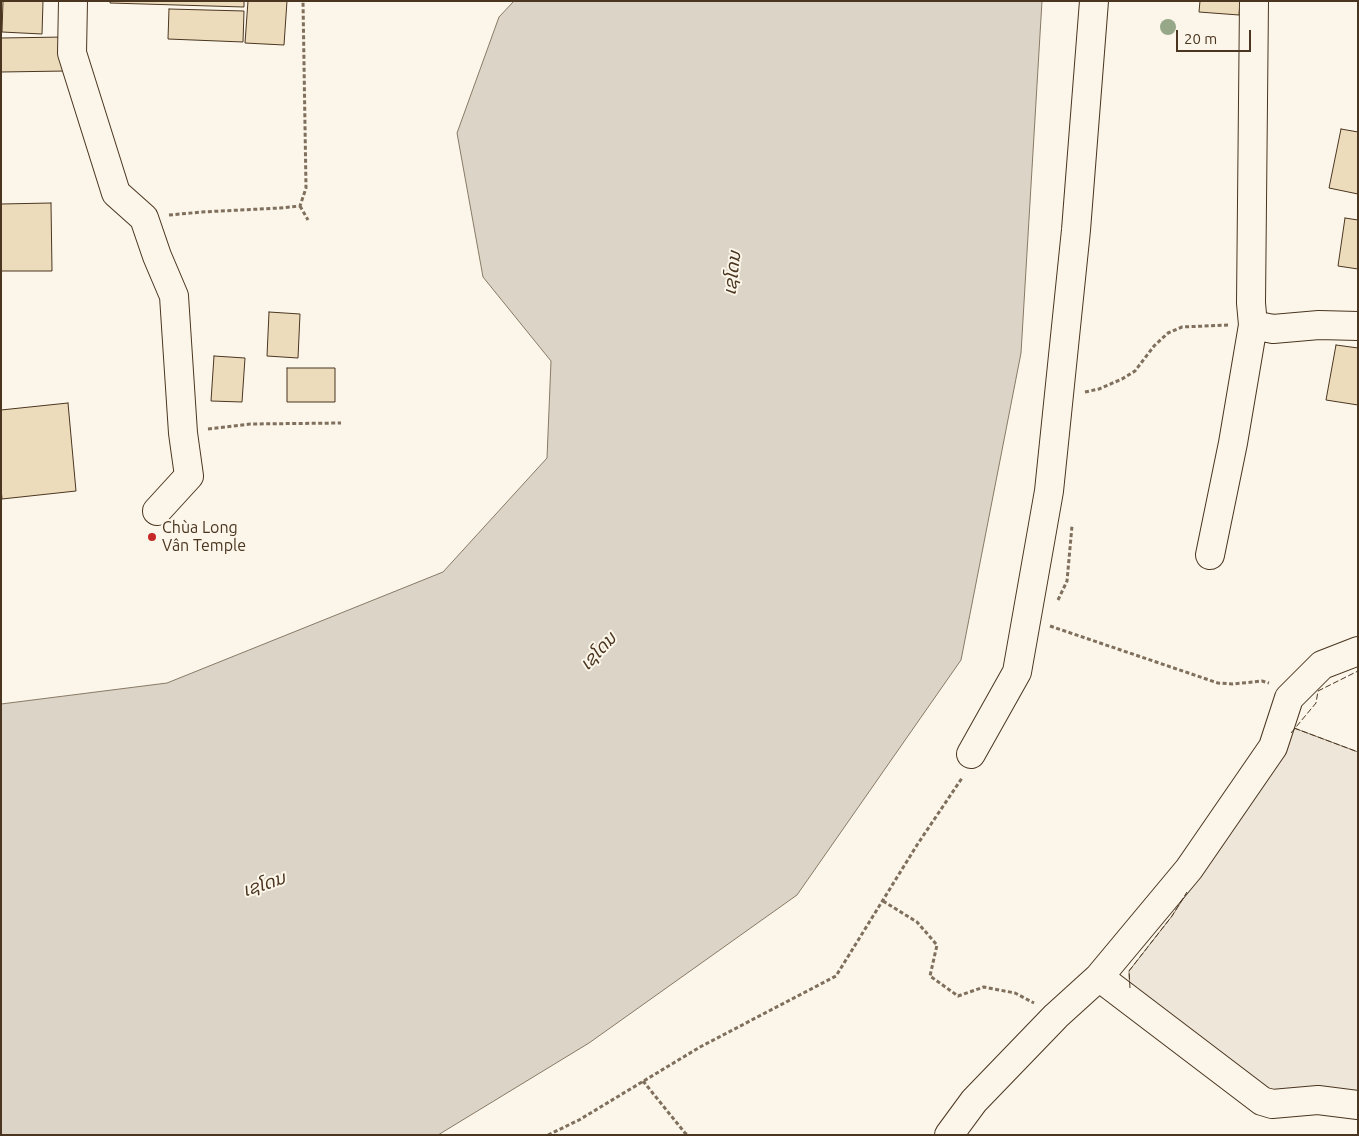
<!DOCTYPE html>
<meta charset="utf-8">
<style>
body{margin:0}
#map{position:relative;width:1359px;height:1136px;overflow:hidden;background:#fbf6e9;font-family:Ubuntu,sans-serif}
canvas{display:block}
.frame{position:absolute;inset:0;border:2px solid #4a3520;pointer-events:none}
.scale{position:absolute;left:1176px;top:30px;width:75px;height:22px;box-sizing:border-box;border:2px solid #4a3520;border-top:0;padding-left:6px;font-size:15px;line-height:18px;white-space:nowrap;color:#4a3520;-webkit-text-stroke:4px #fbf6e9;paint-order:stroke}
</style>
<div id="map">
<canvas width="1359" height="1136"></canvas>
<div class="frame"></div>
<div class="scale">20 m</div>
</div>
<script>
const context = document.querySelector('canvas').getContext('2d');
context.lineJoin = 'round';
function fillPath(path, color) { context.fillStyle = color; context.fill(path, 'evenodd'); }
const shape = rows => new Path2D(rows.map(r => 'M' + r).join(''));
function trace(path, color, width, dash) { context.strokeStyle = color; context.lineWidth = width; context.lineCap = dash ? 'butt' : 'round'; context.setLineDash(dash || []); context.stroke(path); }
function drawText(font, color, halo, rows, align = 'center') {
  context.font = font + ' Ubuntu,"Noto Sans Lao",sans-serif'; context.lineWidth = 4; context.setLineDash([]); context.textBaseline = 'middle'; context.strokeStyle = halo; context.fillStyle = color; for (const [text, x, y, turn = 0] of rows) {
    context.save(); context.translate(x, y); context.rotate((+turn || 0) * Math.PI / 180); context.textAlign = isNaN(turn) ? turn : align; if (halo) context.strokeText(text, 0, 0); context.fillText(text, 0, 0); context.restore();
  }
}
const green = shape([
 [1294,728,1358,752,1358,1096,1272,1096,1130,994,1129,971,1172,916,1294,728]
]);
const water = shape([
 [514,1,1042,1,1021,353,961,660,797,895,589,1043,438,1135,1,1135,1,704,167,683,443,572,547,458,551,361,483,277,457,133,499,17,514,1]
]);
const building = shape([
 [3,1,43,1,42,34,2,32,3,1],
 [110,1,244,1,244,7,110,3,110,1],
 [248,1,287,1,284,45,245,43,248,1],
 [1200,1,1240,1,1239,15,1199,12,1200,1],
 [169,9,244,11,243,42,168,39,169,9],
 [65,37,66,71,1,72,1,38,65,37],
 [1341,129,1358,132,1358,194,1329,188,1341,129],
 [51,203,52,271,1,271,1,204,51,203],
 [1345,218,1358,220,1358,269,1338,266,1345,218],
 [269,312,300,314,298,358,267,356,269,312],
 [1336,345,1358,348,1358,405,1326,400,1336,345],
 [214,356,245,358,242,402,211,401,214,356],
 [287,368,335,368,335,402,287,402,287,368],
 [68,403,76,491,2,499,1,488,1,410,68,403]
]);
const path = shape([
 [300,206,308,220],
 [169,215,202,212,280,208,300,206,306,188,303,1],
 [1085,392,1099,389,1122,379,1135,371,1154,346,1168,333,1182,327,1228,325],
 [208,429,250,424,341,423],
 [1058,600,1067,581,1072,526],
 [1050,626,1218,683,1233,684,1262,681,1269,683],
 [883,901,917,922,937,945,930,976,958,996,984,987,1015,993,1034,1003],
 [643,1081,685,1133,688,1135],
 [548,1135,579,1120,700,1047,836,976,917,845,962,778]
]);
const minor = shape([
 [73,1,72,53,116,193,144,218,157,256,174,296,183,433,189,476,157,511],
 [1254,1,1251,303,1253,325,1273,329,1319,325,1358,326],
 [1210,555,1233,443,1253,325],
 [971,754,1017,672,1049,491,1076,230,1094,1],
 [1099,977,1262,1101,1272,1104,1318,1100,1358,1105],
 [949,1135,974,1101,1056,1016,1099,977,1189,869,1273,747,1289,698,1322,665,1358,651]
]);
const fence = shape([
 [1294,728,1358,752],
 [1291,733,1316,703,1318,691,1358,671],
 [1130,988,1129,971,1172,916,1187,892]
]);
const trees = [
 [1168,27]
];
const markers = [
 [152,537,5,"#c62828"]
];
const poiNames = [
 ["Chùa Long",162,528],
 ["Vân Temple",162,546]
];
const waterNames = [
 ["ເຊໂດນ",732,273,-83],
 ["ເຊໂດນ",598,651,-47],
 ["ເຊໂດນ",264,884,-18]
];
fillPath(green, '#ede6d9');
trace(green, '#887966', 1);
fillPath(water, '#dcd4c6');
trace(water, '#887966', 1);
fillPath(building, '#ecdcbc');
trace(building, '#4a3520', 1);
trace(minor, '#4a3520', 30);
trace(path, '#7f6f5c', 3, [4, 2.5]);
trace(minor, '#fbf6e9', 28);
trace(fence, '#4a3520', 1, [6, 2.5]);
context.fillStyle = '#96a887';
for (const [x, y] of trees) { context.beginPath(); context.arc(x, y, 8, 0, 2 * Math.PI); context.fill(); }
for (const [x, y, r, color] of markers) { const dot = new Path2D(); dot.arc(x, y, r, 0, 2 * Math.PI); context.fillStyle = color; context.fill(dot); trace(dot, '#fbf6e9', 2); }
drawText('16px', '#4a3520', '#fbf6e9', poiNames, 'left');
drawText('italic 18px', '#4a3520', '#fbf6e9', waterNames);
</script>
